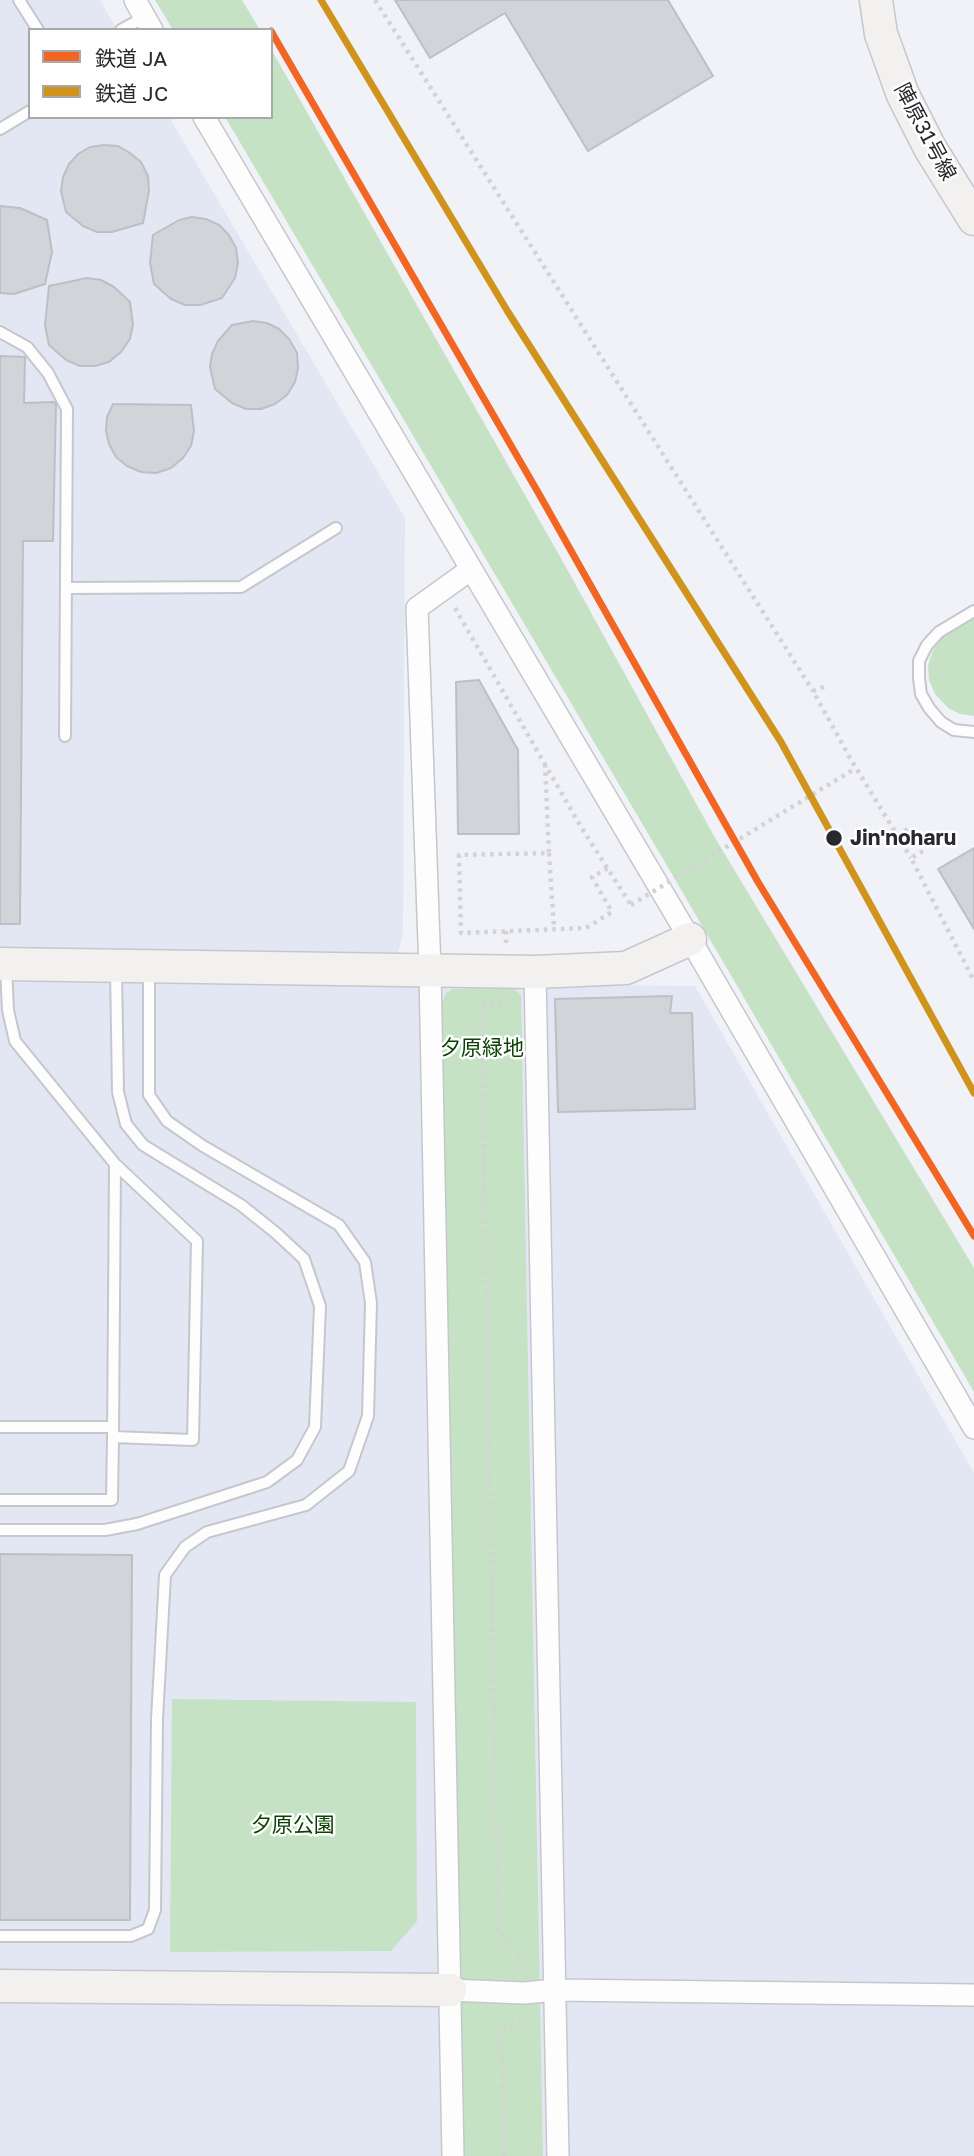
<!DOCTYPE html>
<meta charset="utf-8">
<style>
body{margin:0}
#map{position:relative;width:974px;height:2156px;overflow:hidden;background:#f0f2f8;font-family:"Golos Text","Noto Sans JP",sans-serif}
canvas{display:block}
.legend{position:absolute;left:28px;top:28px;width:245px;height:91px;box-sizing:border-box;background:#fefefe;border:2px solid #a8a9aa;margin:0;padding:9px 12px;list-style:none;font-size:21px;color:#28292d}
.legend li{display:flex;align-items:center;gap:14px;height:35px}
.legend b{width:35px;border:2px solid #a8a9aa}
</style>
<div id="map">
<canvas width="974" height="2156"></canvas>
<ul class="legend">
<li><b style="height:9px;background:#f26522"></b>鉄道 JA</li>
<li><b style="height:9px;background:#d0941c"></b>鉄道 JC</li>
</ul>
</div>
<script>
const context = document.querySelector('canvas').getContext('2d');
context.lineJoin = 'round';
function fillPath(path, color) { context.fillStyle = color; context.fill(path, 'evenodd'); }
const shape = rows => new Path2D(rows.map(r => 'M' + r).join(''));
function trace(path, color, width, dash) { context.strokeStyle = color; context.lineWidth = width; context.lineCap = dash ? 'butt' : 'round'; context.setLineDash(dash || []); context.stroke(path); }
function drawText(font, color, halo, rows, align = 'center') {
  context.font = font + ' "Golos Text","Noto Sans JP",sans-serif'; context.lineWidth = 5; context.setLineDash([]); context.textBaseline = 'middle'; context.strokeStyle = halo; context.fillStyle = color; for (const [text, x, y, turn = 0] of rows) {
    context.save(); context.translate(x, y); context.rotate((+turn || 0) * Math.PI / 180); context.textAlign = isNaN(turn) ? turn : align; if (halo) context.strokeText(text, 0, 0); context.fillText(text, 0, 0); context.restore();
  }
}
const built = shape([
 [0,0,100,0,117,30,30,30,30,117,169,117,405,518,403,933,390,983,695,986,974,1473,974,2156,0,2156]
]);
const green = shape([
 [155,0,242,0,260,30,173,30],
 [271,49,562,560,714,836,974,1268,974,1392,666,864,225,117,271,117],
 [974,619,974,716,960,714,948,708,935,694,929,680,928,665,933,650,940,639],
 [513,988,521,995,543,2156,464,2156,441,1005,446,993,453,989],
 [172,1699,416,1702,417,1921,391,1951,170,1952]
]);
const building = shape([
 [395,0,668,0,713,76,588,151,505,13,430,58,395,0],
 [104,145,118,146,130,153,141,162,148,176,149,191,143,223,112,232,97,232,83,226,66,212,61,191,63,177,69,164,78,154,90,147,104,145],
 [0,206,20,208,47,220,52,252,45,284,14,294,0,293,0,206],
 [192,217,206,219,219,225,229,235,236,248,238,263,235,278,222,298,200,305,185,305,171,299,154,284,150,263,153,235,179,220,192,217],
 [87,278,101,280,114,287,130,302,133,325,130,339,121,352,109,362,95,366,80,366,66,360,49,345,45,325,49,286,87,278],
 [253,321,267,323,279,329,289,339,297,353,298,368,295,382,287,395,275,404,261,409,246,409,232,403,215,389,210,367,212,354,218,341,232,325,253,321],
 [0,356,25,357,24,403,54,402,56,404,53,541,23,541,20,924,0,924,0,356],
 [113,404,191,405,194,431,191,446,183,458,171,468,156,473,141,472,127,466,116,457,109,444,106,431,107,417,113,404],
 [479,680,518,750,519,834,458,834,456,682,479,680],
 [974,848,974,929,938,869,974,848],
 [672,996,670,1013,692,1013,695,1109,558,1112,555,999,672,996],
 [0,1554,132,1555,130,1920,0,1920,0,1554]
]);
const path = shape([
 [375,0,813,691],
 [455,608,581,827,631,905],
 [824,687,813,691,850,758,897,835,910,828],
 [545,764,549,853,459,855,461,933,586,928,612,912,592,877,608,868],
 [897,835,911,858],
 [923,851,911,858,974,981],
 [549,853,554,929],
 [506,931,506,945],
 [507,999,507,1003,481,1004,498,1931,523,1959,523,1970],
 [504,2156,501,2031,526,2017]
]);
const lane = shape([
 [19,0,38,30],
 [121,30,145,17],
 [0,129,30,111],
 [0,332,27,347,48,373,67,409,65,736],
 [66,588,241,587,336,528],
 [974,611,939,632,927,645,919,661,919,678,921,694,929,708,941,722,954,730,974,732],
 [6,967,8,1010,15,1041,115,1164,197,1241,193,1440,113,1437,115,1164],
 [0,1427,113,1427],
 [0,1500,112,1500,113,1437],
 [0,1530,105,1530,137,1524,267,1482,297,1460,315,1427,320,1306,304,1259,276,1233,241,1205,143,1145,126,1124,118,1092,116,970],
 [0,1936,131,1936,148,1929,155,1910,157,1719,165,1575,185,1547,207,1532,306,1505,349,1471,368,1416,371,1303,365,1262,339,1225,203,1146,167,1121,149,1095,149,969]
]);
const street = shape([
 [135,0,152,30],
 [204,117,690,939,974,1428],
 [535,972,558,2156],
 [450,1990,524,1993,555,1990,974,1995],
 [453,2156,430,970,417,608,470,570]
]);
const secondary = shape([
 [876,0,881,34,903,95,930,148,974,219],
 [0,964,535,972,626,968,690,939],
 [0,1986,450,1990]
]);
const pathBridge = shape([
 [631,905,856,768]
]);
const rail1 = shape([
 [271,31,539,494,758,882,974,1236]
]);
const rail2 = shape([
 [321,0,508,312,781,742,974,1093]
]);
const markers = [
 [834,838,9,"#28292d"]
];
const streetNames = [
 ["陣原31号線",925,132,62]
];
const stopNames = [
 ["Jin'noharu",850,838]
];
const parkNames = [
 ["夕原緑地",482,1048],
 ["夕原公園",293,1825]
];
fillPath(built, '#e3e7f4');
fillPath(green, '#c6e2c5');
fillPath(building, '#d3d4d9');
trace(building, '#bdbfc4', 2);
trace(lane, '#c6c7cc', 14);
trace(street, '#c6c7cc', 24);
trace(secondary, '#c6c7cc', 35);
trace(path, '#d3d3d5', 4.5, [3.5, 5]);
trace(lane, '#fdfdfe', 10);
trace(street, '#fdfdfe', 21);
trace(secondary, '#f3f0f0', 32);
trace(pathBridge, '#d3d3d5', 4.5, [3.5, 5]);
trace(rail1, '#f26522', 7);
trace(rail2, '#d0941c', 7);
for (const [x, y, r, color] of markers) { const dot = new Path2D(); dot.arc(x, y, r, 0, 2 * Math.PI); context.fillStyle = color; context.fill(dot); trace(dot, '#fefefe', 2.5); }
drawText('21px', '#28292d', '#fefefe', streetNames);
drawText('bold 21px', '#28292d', '#fefefe', stopNames, 'left');
drawText('21px', '#0a4300', '#fefefe', parkNames);
</script>
